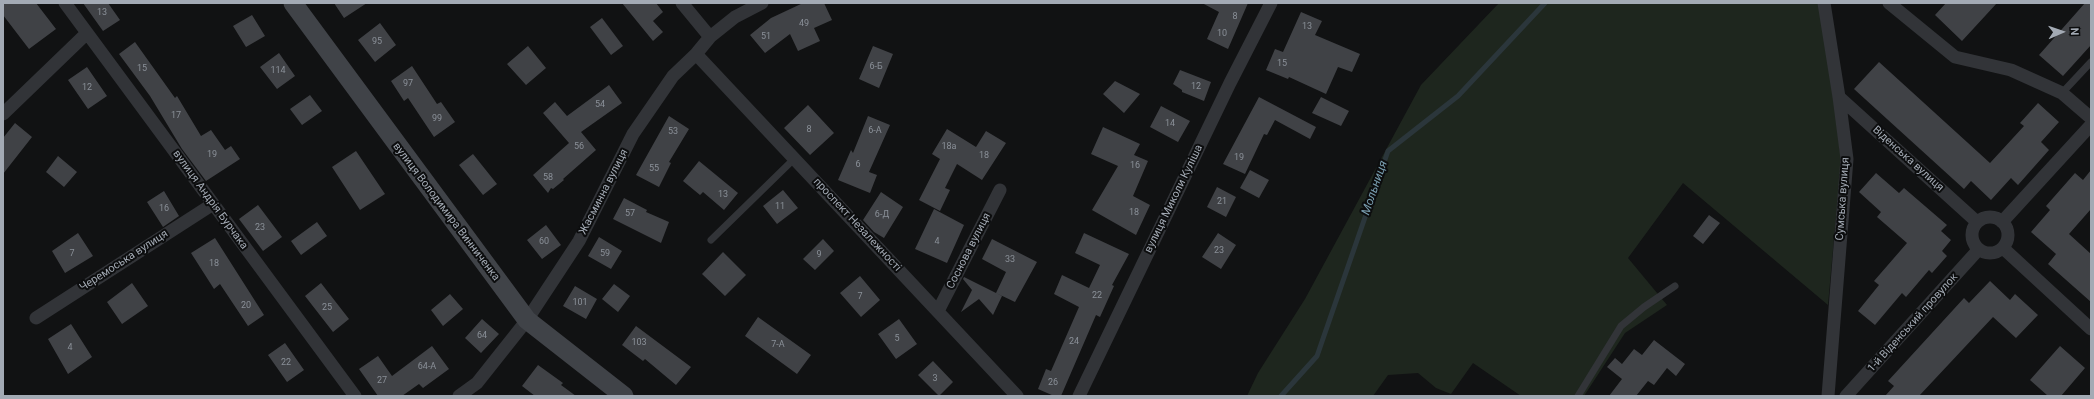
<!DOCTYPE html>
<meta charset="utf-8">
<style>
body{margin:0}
#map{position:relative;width:2094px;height:399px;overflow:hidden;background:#111213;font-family:Roboto,sans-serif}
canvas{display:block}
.frame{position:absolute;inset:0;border:4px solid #a3aab4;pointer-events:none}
.north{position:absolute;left:2042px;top:12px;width:40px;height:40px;-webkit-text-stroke:3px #0c0d0e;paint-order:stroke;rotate:88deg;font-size:11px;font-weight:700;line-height:16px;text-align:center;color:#a3aab4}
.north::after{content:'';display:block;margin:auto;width:14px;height:18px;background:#a3aab4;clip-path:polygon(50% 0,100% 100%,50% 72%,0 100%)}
</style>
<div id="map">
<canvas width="2094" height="399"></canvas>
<div class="frame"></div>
<div class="north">N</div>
</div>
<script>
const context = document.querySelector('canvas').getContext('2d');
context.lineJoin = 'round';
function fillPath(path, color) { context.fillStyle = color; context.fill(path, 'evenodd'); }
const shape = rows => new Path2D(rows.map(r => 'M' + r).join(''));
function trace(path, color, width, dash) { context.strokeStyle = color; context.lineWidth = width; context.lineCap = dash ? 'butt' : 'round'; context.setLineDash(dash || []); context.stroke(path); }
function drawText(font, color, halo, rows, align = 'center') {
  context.font = font + ' Roboto,sans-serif'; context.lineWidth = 4; context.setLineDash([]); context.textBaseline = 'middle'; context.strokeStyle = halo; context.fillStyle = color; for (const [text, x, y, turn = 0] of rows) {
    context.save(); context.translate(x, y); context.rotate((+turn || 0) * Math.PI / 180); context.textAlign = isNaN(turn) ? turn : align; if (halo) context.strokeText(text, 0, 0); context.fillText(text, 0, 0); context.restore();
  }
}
const green = shape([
 [1499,3,1823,3,1841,160,1828,305,1683,183,1628,258,1667,305,1625,333,1584,396,1521,396,1473,363,1451,394,1436,388,1418,373,1388,375,1373,396,1247,396,1258,373,1305,299,1421,85]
]);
const stream = shape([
 [1281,396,1317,356,1388,151,1458,96,1545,3]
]);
const building = shape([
 [3,3,36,3,56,29,29,49,3,15],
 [83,3,108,3,120,20,103,31],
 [334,3,367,3,344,18],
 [622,3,656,3,663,12,653,21,663,32,653,41],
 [803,3,824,3,832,20,814,28,820,41,798,51,790,34,765,53,750,35,771,18],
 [1202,3,1248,3,1228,49,1207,39,1219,12],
 [1946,3,1997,3,1962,41,1935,15],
 [2085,3,2091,3,2091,45,2063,76,2039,55],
 [1301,12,1322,21,1315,35,1360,54,1352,72,1338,67,1326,94,1289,77,1288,79,1266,70,1275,49,1283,52],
 [252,15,265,36,246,47,233,26],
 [602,18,623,46,611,55,590,27],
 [380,23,396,45,375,62,358,40],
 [135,42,175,98,177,96,201,136,211,130,225,150,231,146,240,159,206,181,182,149,150,96,119,54],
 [528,46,546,68,526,85,507,64],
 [873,46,893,54,879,88,859,79],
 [279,53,295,76,277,89,260,67],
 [1879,62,1990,163,2024,126,2020,123,2038,103,2059,122,2041,142,2049,150,2018,185,2011,178,1991,200,1971,181,1964,189,1854,89],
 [412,66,437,104,441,102,455,122,434,137,408,98,404,101,391,81],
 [87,67,107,96,88,109,68,80],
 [1180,70,1211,82,1204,101,1182,92,1182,90,1173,84],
 [1115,81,1140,94,1124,113,1103,94],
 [609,85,622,103,581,132,596,150,563,179,564,180,553,189,551,188,548,193,533,175,569,143,543,113,555,102,567,116],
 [310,95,322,111,302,125,290,109],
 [1259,97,1316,127,1310,139,1275,120,1267,135,1264,134,1245,174,1223,164],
 [1321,97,1349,111,1341,126,1312,113],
 [808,105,834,133,810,155,784,128],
 [1161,106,1190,121,1178,142,1150,127],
 [669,116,689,129,669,162,671,163,659,187,636,175],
 [868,116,890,125,869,172,877,175,870,193,838,180,851,150,853,153],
 [15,123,32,137,3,174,3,138],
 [1103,127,1140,144,1134,155,1148,161,1133,196,1150,205,1136,235,1092,210,1118,166,1091,154],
 [947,129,976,147,986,131,1006,143,982,180,957,164,945,188,950,190,940,211,919,200,940,159,932,154],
 [356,151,385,194,360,210,332,167],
 [473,154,497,184,483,195,459,165],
 [58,156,77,172,64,187,46,172],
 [699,161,738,193,724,210,703,192,700,195,683,181],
 [1250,170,1269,180,1259,198,1240,188],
 [2091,170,2091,209,2069,234,2091,254,2091,302,2048,264,2056,254,2031,232,2050,210,2046,206,2075,173,2083,180],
 [1876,173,1899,193,1904,188,1947,225,1941,231,1951,240,1942,251,1947,256,1932,273,1929,270,1906,297,1902,293,1875,325,1858,311,1879,285,1874,281,1907,243,1877,217,1881,212,1859,192],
 [1217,187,1236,197,1226,217,1207,207],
 [783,190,798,208,777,224,763,206],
 [164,191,179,216,163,227,147,202],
 [881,192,903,207,884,238,874,232,863,220],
 [624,198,647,210,646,212,669,222,661,243,613,219],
 [258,205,282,237,263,251,239,219],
 [934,209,964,225,947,263,915,249],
 [1709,215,1720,223,1703,244,1693,236],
 [317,222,327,236,301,255,291,241],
 [546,225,561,245,542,259,527,240],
 [78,233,93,256,65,273,52,251],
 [1084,233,1129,254,1112,285,1114,286,1100,317,1096,315,1061,396,1054,396,1038,389,1046,369,1051,371,1079,307,1054,294,1062,275,1089,288,1100,265,1075,253],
 [1218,233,1236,245,1221,269,1202,257],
 [599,237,622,251,611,269,588,256],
 [215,238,264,315,248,326,220,284,214,289,191,253],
 [823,239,834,251,815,270,803,259],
 [992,239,1037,262,1015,302,996,293,1006,272,982,259],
 [723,252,746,275,725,296,702,274],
 [860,276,880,300,861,317,840,293],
 [964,277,1002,296,993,315,979,299,961,312,972,290,963,279],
 [1990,281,2010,300,2015,294,2038,315,2016,338,1993,317,1919,396,1885,396,1894,386,1888,381,1921,345,1964,298,1969,303],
 [132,283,148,306,122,324,107,302],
 [321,283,349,319,333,332,305,296],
 [614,284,630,296,618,312,602,299],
 [575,286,597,299,586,319,563,306],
 [450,294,463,309,443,326,431,310],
 [758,317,811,355,797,374,745,336],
 [482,319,499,334,481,353,465,338],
 [899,319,917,344,896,359,878,334],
 [71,324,92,357,68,374,48,339],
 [636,326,691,367,676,385,645,359,643,361,622,345],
 [1654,340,1685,364,1676,376,1667,368,1654,385,1648,381,1636,396,1609,396,1622,379,1607,367,1615,358,1622,364,1634,349,1642,355],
 [285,343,304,370,287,382,268,355],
 [432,346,449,369,423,388,419,384,402,396,378,396,359,369,378,356,392,376],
 [2060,346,2085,368,2061,396,2048,396,2030,380],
 [933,361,953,382,939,396,918,375],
 [538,365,563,383,561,385,576,396,535,396,522,386]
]);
const lane = shape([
 [2062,93,2091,62],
 [711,240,795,158],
 [1578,396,1621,326,1644,307,1675,286]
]);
const street = shape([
 [65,3,355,396],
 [682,3,710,37],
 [1824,3,1839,97,1847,159,1828,396],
 [1889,3,1955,57,2011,70,2062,93,2091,118],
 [696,54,1017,396],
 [1839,97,1977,222],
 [3,114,87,33],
 '1972 235a18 18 0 1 1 36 0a18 18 0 1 1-36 0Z',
 [2002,222,2091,125],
 [2003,248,2091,329],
 [938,311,1000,190],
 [36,318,213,204],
 [459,396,477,383,527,320,579,241,633,134,673,76,696,54,710,37,735,17,762,3],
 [1079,396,1230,83,1271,3],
 [1846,396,1979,249]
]);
const secondary = shape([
 [293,3,527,320,624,396]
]);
const numberNames = [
 ["13",102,13],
 ["8",1235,17],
 ["49",804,24],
 ["13",1307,27],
 ["10",1222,34],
 ["51",766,37],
 ["95",377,42],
 ["15",1282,64],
 ["6-Б",876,67],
 ["15",142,69],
 ["114",278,71],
 ["97",408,84],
 ["12",1196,87],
 ["12",87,88],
 ["54",600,105],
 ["17",176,116],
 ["99",437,119],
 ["14",1170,124],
 ["8",809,130],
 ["6-А",875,131],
 ["53",673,132],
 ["56",579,147],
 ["18а",949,147],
 ["19",212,155],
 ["18",984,156],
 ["19",1239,158],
 ["6",858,165],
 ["16",1135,166],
 ["55",654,169],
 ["58",548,178],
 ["13",723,195],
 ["21",1222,202],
 ["11",780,207],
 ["16",164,209],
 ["18",1134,213],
 ["57",630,214],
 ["6-Д",882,215],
 ["23",260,228],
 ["60",544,242],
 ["4",937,242],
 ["23",1219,251],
 ["7",72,254],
 ["59",605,254],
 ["9",819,255],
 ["33",1010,260],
 ["18",214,264],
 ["22",1097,296],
 ["7",860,297],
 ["101",580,303],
 ["20",246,306],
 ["25",327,308],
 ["64",482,336],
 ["5",897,339],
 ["24",1074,342],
 ["103",639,343],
 ["7-А",778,345],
 ["4",70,348],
 ["22",286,363],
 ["64-А",427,367],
 ["3",935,379],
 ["27",382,381],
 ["26",1053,383]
];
const streetNames = [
 ["Віденська вулиця",1908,159,42],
 ["Жасминна вулиця",604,192,-63],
 ["вулиця Миколи Куліша",1174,199,-64],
 ["Сумська вулиця",1843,199,-86],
 ["вулиця Андрія Бурчака",210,200,54],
 ["вулиця Володимира Винниченка",446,212,53],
 ["проспект Незалежності",857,225,47],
 ["Соснова вулиця",969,251,-63],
 ["Черемоська вулиця",124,261,-33],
 ["1-й Віденський провулок",1913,323,-48]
];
const waterNames = [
 ["Мольниця",1375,188,-71]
];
fillPath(green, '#1e261e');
trace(stream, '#2b363b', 5);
fillPath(building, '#404246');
trace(lane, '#323438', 7);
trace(street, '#323438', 13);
trace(secondary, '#404348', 19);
drawText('9px', '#8a9098', null, numberNames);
drawText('11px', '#a3aab4', '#0c0d0e', streetNames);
drawText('italic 12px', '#799eb0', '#0c0d0e', waterNames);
</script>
